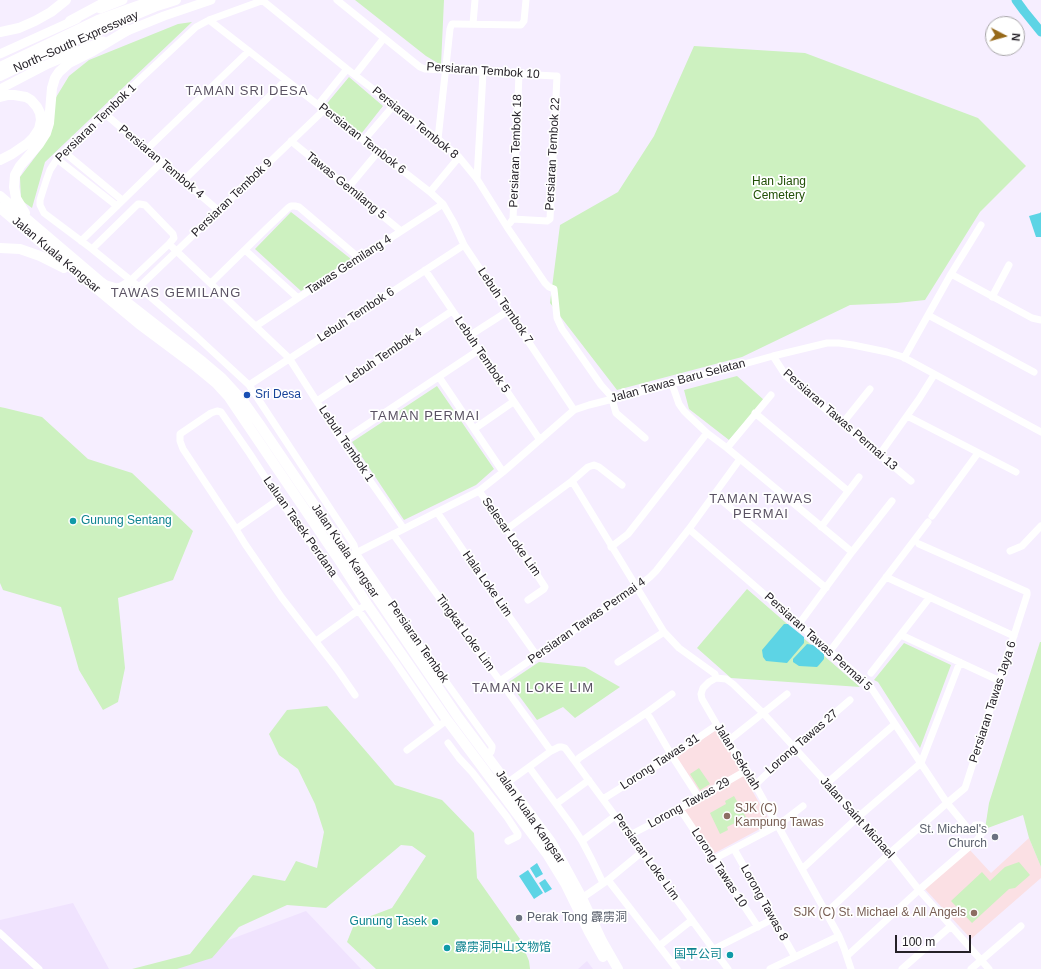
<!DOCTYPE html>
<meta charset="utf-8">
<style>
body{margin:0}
#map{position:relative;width:1041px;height:969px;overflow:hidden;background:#f6eeff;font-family:Helvetica,sans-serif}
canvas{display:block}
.north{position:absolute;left:985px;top:16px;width:40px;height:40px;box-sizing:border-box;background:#fff;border:1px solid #a8a6a9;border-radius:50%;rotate:96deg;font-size:11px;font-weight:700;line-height:16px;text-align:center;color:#252128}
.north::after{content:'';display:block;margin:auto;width:14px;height:18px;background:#976919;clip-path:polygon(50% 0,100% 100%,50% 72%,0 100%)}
.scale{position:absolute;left:895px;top:935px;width:76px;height:18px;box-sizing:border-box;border:2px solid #252128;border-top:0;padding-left:5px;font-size:12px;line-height:14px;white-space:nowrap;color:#252128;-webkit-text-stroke:3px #fff;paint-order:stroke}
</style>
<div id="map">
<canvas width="1041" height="969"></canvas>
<div class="north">N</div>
<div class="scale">100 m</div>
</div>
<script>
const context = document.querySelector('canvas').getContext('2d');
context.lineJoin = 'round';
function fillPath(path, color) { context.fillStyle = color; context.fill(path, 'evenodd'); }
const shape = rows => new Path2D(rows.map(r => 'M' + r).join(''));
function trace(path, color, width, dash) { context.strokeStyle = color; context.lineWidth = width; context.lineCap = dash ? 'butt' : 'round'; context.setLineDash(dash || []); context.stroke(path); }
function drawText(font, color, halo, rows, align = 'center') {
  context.font = font + ' Helvetica,"Noto Sans SC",sans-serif'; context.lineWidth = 3.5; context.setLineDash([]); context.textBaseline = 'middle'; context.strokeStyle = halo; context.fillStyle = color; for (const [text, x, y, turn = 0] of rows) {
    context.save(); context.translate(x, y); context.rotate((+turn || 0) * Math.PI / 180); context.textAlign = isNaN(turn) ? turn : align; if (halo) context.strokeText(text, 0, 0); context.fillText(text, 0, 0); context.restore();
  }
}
const built = shape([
 [73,903,109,969,0,969,0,920],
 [306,911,361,969,151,969],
 [587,961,593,969,578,969]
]);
const education = shape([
 [718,729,741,770,700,792,676,756],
 [743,775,771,823,713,854,683,809],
 [1029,838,1041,867,1041,878,971,939,924,888,969,849,991,873]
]);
const green = shape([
 [355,0,444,0,441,65,426,56],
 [192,22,45,162,32,208,21,200,20,177,42,148,53,127,55,99,69,76,89,60,178,24],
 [694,46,805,53,978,118,1026,166,980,212,925,300,897,303,850,305,742,357,617,390,550,303,560,225,618,192,654,136],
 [349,77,383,106,361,134,324,107],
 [291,212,351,259,301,291,255,249],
 [737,376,764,400,729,440,689,409,684,390],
 [437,386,494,469,476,485,404,520,352,442],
 [0,407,5,408,42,417,88,459,132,473,193,531,173,580,118,598,125,668,118,702,103,710,79,670,61,607,3,590,0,583],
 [747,589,860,687,731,678,697,648],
 [1040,642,1041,642,1041,867,1029,838,1023,815,985,829,989,803],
 [904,643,951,665,920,748,878,682,874,680],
 [539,662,585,667,620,687,575,718,563,707,537,720,509,682],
 [327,706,395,785,442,800,474,833,477,878,520,939,529,961,530,969,376,969,347,942,355,922,392,908,426,856,412,846,401,845,326,908,287,905,239,927,212,958,177,969,132,969,190,954,253,875,285,881,296,861,317,868,324,832,315,804,298,769,279,755,269,734,287,710],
 [699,768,710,784,700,790,690,774],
 [734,796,747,819,738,824,737,822,727,827,728,830,720,834,710,813,726,804,725,801],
 [1019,862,1030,875,1015,888,1009,889,972,923,951,901,982,872,990,881,1005,867]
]);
const water = shape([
 [1041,212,1041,237,1036,237,1029,216,1040,213],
 [784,624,788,624,789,625,804,637,804,643,787,663,766,661,763,657,762,650],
 [807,644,813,645,824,654,824,659,819,665,817,667,799,666,793,662,793,659],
 [537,863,543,874,536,878,530,868],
 [528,870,543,893,534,899,519,876],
 [545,879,552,889,545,893,539,883]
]);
const river = shape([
 [1016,0,1024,11,1041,32]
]);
const minor = shape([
 [262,0,347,69,438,139,459,157,477,179,507,227,545,283,549,287,554,289,557,318,562,329,601,385,610,395,612,399,616,413,645,438],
 [264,0,209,20,196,27,104,113,57,159,50,170,46,181,40,200,40,205,44,213,92,249,139,287,197,337,249,385,354,545,356,553,416,640,492,746,492,748,491,752,486,755],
 [337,0,420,67,425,69,555,76,557,76,550,219,547,221,513,219],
 [209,20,430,192,443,204,454,223,464,245,574,410],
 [473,24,475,0],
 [355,75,384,38],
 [318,105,347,69],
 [104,113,219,211],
 [438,139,450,29,451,26,452,24,455,24,521,25,524,21,526,0],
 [364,140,394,105],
 [291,141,401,231],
 [146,150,249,51],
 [64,152,122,200],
 [57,159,117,206],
 [477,179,483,73],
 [183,181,286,80],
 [348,188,378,152],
 [430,192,459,157],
 [510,223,513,219,519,74],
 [81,241,161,163],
 [92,249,138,204,140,204,145,205,173,234,174,238,169,244],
 [245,250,298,298],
 [425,270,540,440],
 [951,274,1032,318,1041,320],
 [211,283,266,229,288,208,291,206,295,206,299,207,359,258],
 [107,284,117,287,121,286,129,281],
 [139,287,324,110],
 [992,297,1009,265],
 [127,303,125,297,125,291,131,280,169,244,289,358,342,441,404,529],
 [928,315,1034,372],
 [256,326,298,298,443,204],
 [469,336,508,311],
 [773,356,786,376,911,481],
 [904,358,951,274,981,225],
 [439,377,503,472],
 [672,384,679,404,684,411,689,416,707,433,727,448,852,552],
 [249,385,464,245],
 [317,401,452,311],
 [755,413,848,491],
 [907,416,1016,472],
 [842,424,870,389],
 [474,429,513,402],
 [342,441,479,350],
 [727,448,771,395],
 [880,454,919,399,934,375],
 [572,481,664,632,679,648,715,674,716,678],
 [479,491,507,529,545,587,544,589,528,600],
 [714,494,826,588],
 [437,512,480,575,537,656],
 [932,516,978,453],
 [821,527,859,477],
 [236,529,279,499],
 [507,529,572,481,588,467,594,465,599,467,622,485],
 [689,529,870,686,947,803,970,831,973,830,975,825,981,825,984,828,983,832,977,840,919,890,847,956],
 [393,534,551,751],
 [611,547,628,534,707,433],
 [1010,551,1022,546,1041,526],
 [341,563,356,553,479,491,503,472,574,410,589,405,672,384,773,356,827,343,839,343,853,345,887,352,903,357,1041,432],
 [886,577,1014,636],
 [799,624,852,552,892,501],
 [901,635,1000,681],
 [316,641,367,604],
 [830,651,928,522],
 [618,662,664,632],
 [871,673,930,597],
 [716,678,726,679,733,684,763,713,890,853,919,890,989,969],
 [716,678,709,682,703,688,701,694,702,699,717,725,747,770,839,936,844,948,851,969],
 [500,681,636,588,650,577,656,571,689,529,740,459],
 [355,695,337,669,282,598,245,544,234,526,183,449,180,441,180,434,211,413,217,411,221,412,250,454,279,499,396,663,439,726,447,720],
 [646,713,672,694],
 [728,741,787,694],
 [448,743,459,758,472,772,507,817,518,834,518,836,508,841],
 [407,750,439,726],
 [576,762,579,758,646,713,650,718,672,756,699,798],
 [529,767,570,823,582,841,592,860,603,883],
 [507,783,551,751,559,747,562,747,565,748,728,969],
 [826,784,895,724],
 [755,785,794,748,850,700],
 [603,799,672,756,717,725],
 [556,804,589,780],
 [680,809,758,927],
 [630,835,680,809,747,770],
 [582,841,615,816],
 [734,849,795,957],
 [714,859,777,826,803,806],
 [802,869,857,818,921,763,960,662],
 [608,880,677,969],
 [582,898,608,880,642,852],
 [826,913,890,853,947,803,965,788,1027,595,1027,592,1025,591,919,544],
 [0,933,39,969],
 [659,946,692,920],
 [714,949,773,919],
 [770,969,839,936],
 [902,969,951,926],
 [971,969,1021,926]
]);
const major = shape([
 [100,9,123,0],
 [122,33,164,16,211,0],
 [0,54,77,19],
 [0,89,48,64,103,41]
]);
const highway = shape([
 [70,21,109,0],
 [0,32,19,28,35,21,51,12,66,0],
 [0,67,98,20,154,0],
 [0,76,68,43,157,6,176,0],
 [0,97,8,95,14,95,26,97,31,100,37,107,40,113,41,120,39,129,33,138,28,143,12,154,0,160],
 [0,196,101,282,203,362,222,378,243,401,260,425,458,717,551,842,563,863,582,898,602,941,618,969],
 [0,208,32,235,139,324,194,365,217,384,228,396,341,563,367,604,447,720,547,854,566,885,589,932,603,957],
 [25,213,16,198,14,187,15,175,20,166,39,144,46,133,49,123,52,88,55,78,59,72,69,63,93,51,128,30],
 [0,248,20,249,40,256,64,268]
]);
const markers = [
 [247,395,4,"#1a4fb4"],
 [73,521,4,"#0f9aa8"],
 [727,816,4,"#8d6e63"],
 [995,837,4,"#6b7280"],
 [974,913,4,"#8d6e63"],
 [519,918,4,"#6b7280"],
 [435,922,4,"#0f9aa8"],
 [447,948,4,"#0f9aa8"],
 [730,955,4,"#0f9aa8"]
];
const streetNames = [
 ["North–South Expressway",76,42,-24],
 ["Persiaran Tembok 10",483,71,4],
 ["Persiaran Tembok 1",96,123,-44],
 ["Persiaran Tembok 8",415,123,39],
 ["Persiaran Tembok 6",362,139,38],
 ["Persiaran Tembok 18",516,151,-88],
 ["Persiaran Tembok 22",553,154,-87],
 ["Persiaran Tembok 4",161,162,40],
 ["Tawas Gemilang 5",346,186,39],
 ["Persiaran Tembok 9",232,198,-44],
 ["Jalan Kuala Kangsar",56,255,40],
 ["Tawas Gemilang 4",349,265,-33],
 ["Lebuh Tembok 7",505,306,56],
 ["Lebuh Tembok 6",356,315,-33],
 ["Lebuh Tembok 5",482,355,56],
 ["Lebuh Tembok 4",384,356,-34],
 ["Jalan Tawas Baru Selatan",678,381,-15],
 ["Persiaran Tawas Permai 13",840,420,41],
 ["Lebuh Tembok 1",346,444,56],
 ["Laluan Tasek Perdana",300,527,55],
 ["Selesar Loke Lim",511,537,55],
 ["Jalan Kuala Kangsar",345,551,56],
 ["Hala Loke Lim",487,584,55],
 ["Persiaran Tawas Permai 4",587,621,-35],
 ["Tingkat Loke Lim",465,633,54],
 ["Persiaran Tembok",418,642,55],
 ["Persiaran Tawas Permai 5",818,642,42],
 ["Persiaran Tawas Jaya 6",993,702,-72],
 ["Lorong Tawas 27",802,742,-41],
 ["Jalan Sekolah",737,757,58],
 ["Lorong Tawas 31",660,762,-33],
 ["Lorong Tawas 29",689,803,-29],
 ["Jalan Kuala Kangsar",530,817,55],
 ["Jalan Saint Michael",857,818,48],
 ["Persiaran Loke Lim",646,857,54],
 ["Lorong Tawas 10",719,868,57],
 ["Lorong Tawas 8",764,903,61]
];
const parkNames = [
 ["Han Jiang",779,182],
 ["Cemetery",779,196]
];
const transitNames = [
 ["Sri Desa",255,395]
];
const cultureNames = [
 ["Gunung Sentang",81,521],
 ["Gunung Tasek",427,922,"right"],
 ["霹雳洞中山文物馆",455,948],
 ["国平公司",722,955,"right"]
];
const educationNames = [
 ["SJK (C)",735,809],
 ["Kampung Tawas",735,823],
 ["SJK (C) St. Michael & All Angels",966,913,"right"]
];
const worshipNames = [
 ["St. Michael's",987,830],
 ["Church",987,844],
 ["Perak Tong 霹雳洞",527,918,"left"]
];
const neighbourhoodNames = [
 ["TAMAN SRI DESA",247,91],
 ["TAWAS GEMILANG",176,293],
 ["TAMAN PERMAI",425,416],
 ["TAMAN TAWAS",761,499],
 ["PERMAI",761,514],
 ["TAMAN LOKE LIM",533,688]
];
fillPath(built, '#f0e3fe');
fillPath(education, '#fbe0e4');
fillPath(green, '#cdf1c0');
fillPath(water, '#5dd4e5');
trace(river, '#5dd4e5', 9);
trace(minor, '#fff', 7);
trace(major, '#fff', 9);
trace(highway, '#fff', 10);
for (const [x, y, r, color] of markers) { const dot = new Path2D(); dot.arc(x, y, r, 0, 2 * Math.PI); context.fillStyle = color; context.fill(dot); trace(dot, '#fff', 1.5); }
drawText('12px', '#252128', '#fff', streetNames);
drawText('12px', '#214f06', '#fff', parkNames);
drawText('12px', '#164399', '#fff', transitNames, 'left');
drawText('12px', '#0d838f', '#fff', cultureNames, 'left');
drawText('12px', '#785e54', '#fff', educationNames, 'left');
drawText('12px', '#5b616d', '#fff', worshipNames, 'right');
context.letterSpacing = '1px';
drawText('13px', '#5a5263', '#fff', neighbourhoodNames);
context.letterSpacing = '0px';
</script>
